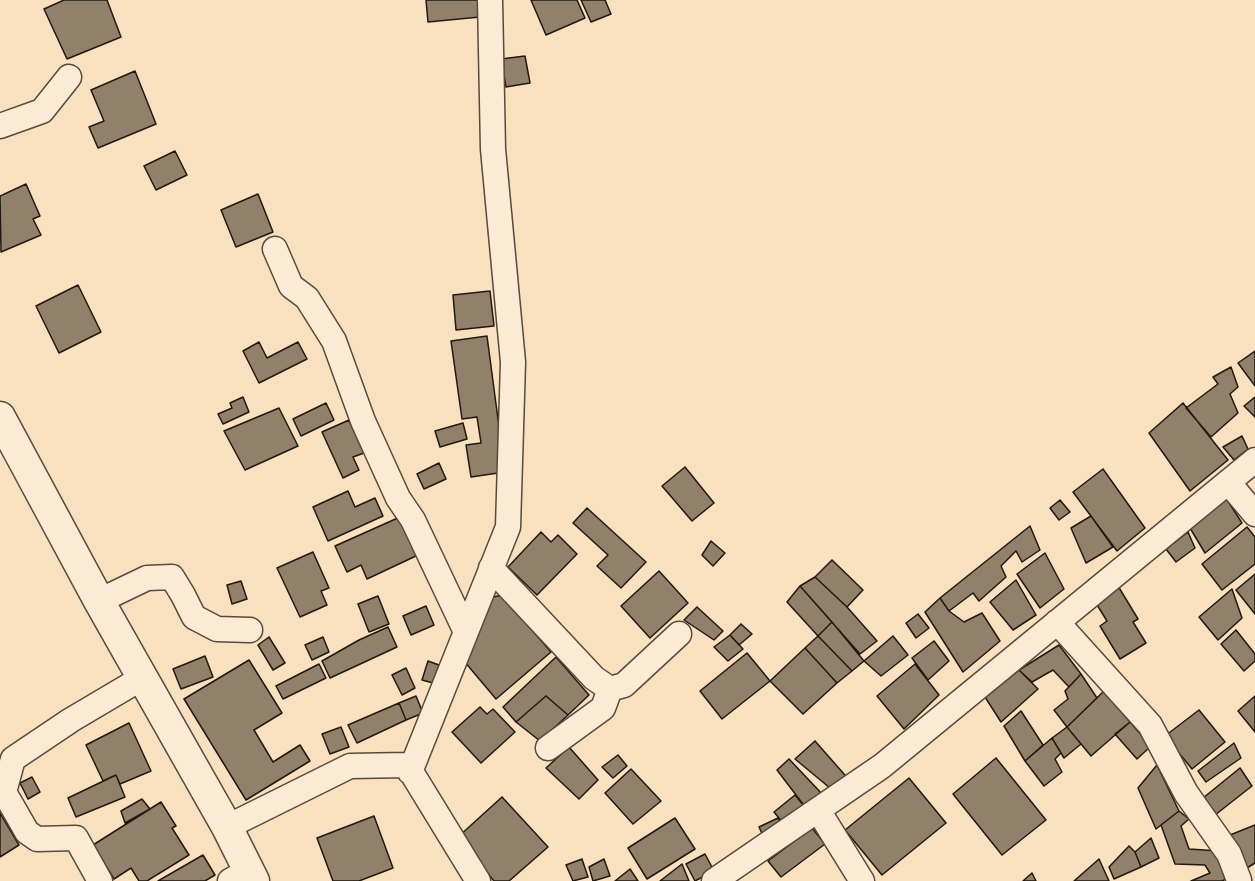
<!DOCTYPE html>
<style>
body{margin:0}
canvas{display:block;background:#f9e0be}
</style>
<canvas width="1255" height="881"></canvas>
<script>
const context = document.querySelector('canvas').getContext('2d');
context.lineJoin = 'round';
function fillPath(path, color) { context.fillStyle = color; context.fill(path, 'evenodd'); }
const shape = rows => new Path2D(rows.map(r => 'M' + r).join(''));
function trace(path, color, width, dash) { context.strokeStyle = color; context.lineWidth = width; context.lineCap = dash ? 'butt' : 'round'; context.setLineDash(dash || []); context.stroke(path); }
const building = shape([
 [64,0,107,0,121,37,67,59,44,9,64,0],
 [426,0,479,0,480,17,428,22,426,0],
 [531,0,577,0,585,18,546,35,531,0],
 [581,0,605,0,611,14,591,22,581,0],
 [525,56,530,83,506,87,501,59,525,56],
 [135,71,156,124,98,148,89,127,104,121,91,90,135,71],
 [175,151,187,175,156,190,144,166,175,151],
 [26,184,40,216,33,219,41,235,1,252,0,196,26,184],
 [258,194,273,232,236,247,221,210,258,194],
 [78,285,101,332,59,353,36,306,78,285],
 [490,291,494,326,456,330,453,295,490,291],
 [487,336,505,472,471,477,466,445,481,443,477,417,462,419,451,341,487,336],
 [259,342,267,358,298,342,307,359,259,383,243,351,259,342],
 [1255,351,1255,386,1238,363,1255,351],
 [1231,367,1238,387,1230,394,1238,413,1211,437,1186,408,1218,384,1213,377,1231,367],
 [243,397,249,412,223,424,218,414,232,408,230,403,243,397],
 [1255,397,1255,417,1244,406,1255,397],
 [326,403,334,420,301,436,293,419,326,403],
 [1183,403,1228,460,1190,491,1149,433,1183,403],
 [279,408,298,446,245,470,224,431,279,408],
 [349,420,364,453,353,457,359,470,343,478,322,432,349,420],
 [463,423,467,439,440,447,435,431,463,423],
 [1242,436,1248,449,1234,460,1223,447,1242,436],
 [439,463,446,479,424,489,417,474,439,463],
 [685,467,714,503,692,521,662,486,685,467],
 [1103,469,1145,528,1117,551,1073,492,1103,469],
 [348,491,355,507,375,498,383,516,328,541,313,507,348,491],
 [1226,498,1242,523,1205,553,1190,528,1226,498],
 [1060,500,1070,512,1059,520,1050,508,1060,500],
 [587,508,646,562,621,588,597,566,608,555,573,523,587,508],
 [1091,516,1113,547,1086,563,1071,528,1091,516],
 [400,517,418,555,367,579,361,565,347,572,335,546,400,517],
 [1030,526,1040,550,1022,562,1016,551,1001,566,1006,577,979,601,973,593,949,611,940,598,1030,526],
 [1247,527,1255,537,1255,564,1222,590,1202,564,1247,527],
 [541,532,551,542,558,535,577,554,537,595,508,567,541,532],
 [1188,532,1195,548,1176,562,1166,549,1188,532],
 [711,541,725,553,713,566,702,555,711,541],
 [313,552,329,588,321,591,327,605,300,617,277,568,313,552],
 [1045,553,1064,589,1040,608,1017,574,1045,553],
 [832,560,863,590,847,607,815,577,832,560],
 [659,571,688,603,650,638,621,606,659,571],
 [1255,574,1255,614,1236,590,1255,574],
 [815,577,847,607,877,641,860,654,800,586,815,577],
 [1016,580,1036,615,1013,630,990,602,1016,580],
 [241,581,247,599,232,604,227,585,241,581],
 [800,586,832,622,818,636,787,602,800,586],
 [1118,586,1138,619,1133,622,1146,643,1120,659,1100,626,1107,621,1094,600,1118,586],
 [1232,589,1242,618,1218,640,1199,617,1232,589],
 [502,595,551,652,496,699,464,661,489,598,502,595],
 [378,596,389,624,369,632,358,604,378,596],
 [940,598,949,611,964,622,982,613,1000,641,963,672,925,612,940,598],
 [426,606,434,625,411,635,403,616,426,606],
 [697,607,723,631,714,640,684,620,697,607],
 [918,614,929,628,916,638,906,623,918,614],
 [832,622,864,661,852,671,818,636,832,622],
 [741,624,752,634,739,645,730,635,741,624],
 [388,627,397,647,330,678,322,661,359,640,388,627],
 [1236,630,1255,654,1255,661,1244,671,1221,644,1236,630],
 [730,635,743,649,728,661,714,647,730,635],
 [818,636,852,671,837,683,805,648,818,636],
 [893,636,908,655,881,676,864,661,893,636],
 [269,637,285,663,273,670,258,645,269,637],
 [323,637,329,652,312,660,305,645,323,637],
 [934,641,949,661,928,680,912,658,934,641],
 [1059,645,1081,674,1069,687,1053,670,1032,682,1019,670,1059,645],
 [805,648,837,683,803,714,770,681,805,648],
 [747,653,770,681,722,719,700,691,747,653],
 [205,656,213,677,181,689,173,669,205,656],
 [556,657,589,695,568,715,546,696,516,722,503,707,556,657],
 [249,660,282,713,254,730,273,762,300,745,310,761,246,800,184,699,249,660],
 [428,661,439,665,433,683,422,680,428,661],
 [319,664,326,678,283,699,276,686,319,664],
 [915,664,939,695,904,729,877,696,915,664],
 [406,668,415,688,402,695,392,675,406,668],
 [1019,670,1038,689,1001,722,985,697,1019,670],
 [1081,674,1097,698,1067,727,1054,710,1068,699,1065,691,1081,674],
 [1104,691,1130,722,1091,756,1067,727,1104,691],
 [416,696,423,713,406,720,399,703,416,696],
 [546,696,568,715,540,741,516,722,546,696],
 [1255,696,1255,732,1238,711,1255,696],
 [399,703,406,720,357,743,348,725,399,703],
 [480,707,487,714,493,709,515,732,481,763,452,732,480,707],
 [1199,710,1225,742,1192,769,1165,736,1199,710],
 [1021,711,1043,745,1025,761,1004,726,1021,711],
 [1130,722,1151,746,1137,759,1115,734,1130,722],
 [129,723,151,771,120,784,116,775,103,781,86,745,129,723],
 [341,727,349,747,330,754,322,734,341,727],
 [1067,727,1081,744,1064,758,1052,738,1067,727],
 [1052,738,1061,753,1055,759,1062,772,1044,786,1025,761,1052,738],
 [815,741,851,782,836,793,795,759,815,741],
 [1234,743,1241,758,1206,782,1198,771,1234,743],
 [569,747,598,780,579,799,546,768,569,747],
 [618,755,627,766,613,778,602,767,618,755],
 [996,758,1046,820,1002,855,953,794,996,758],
 [789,759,824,796,809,812,777,770,789,759],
 [1157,765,1179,811,1156,829,1138,788,1157,765],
 [1240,768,1252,786,1215,815,1203,798,1240,768],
 [631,769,661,801,633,824,605,793,631,769],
 [116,775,125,797,76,817,68,798,116,775],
 [32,777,40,792,28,799,20,783,32,777],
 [909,778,946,823,882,875,845,830,909,778],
 [795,795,809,812,788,829,774,812,795,795],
 [502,797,548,847,509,881,494,881,458,837,502,797],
 [142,799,150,809,125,823,121,811,142,799],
 [161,802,176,826,172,828,189,855,147,881,139,881,131,868,114,879,93,845,161,802],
 [1179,811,1189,819,1181,826,1189,849,1219,851,1228,878,1222,881,1191,881,1210,873,1205,865,1175,864,1161,825,1179,811],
 [0,813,19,845,0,857,0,813],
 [374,816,393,868,359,881,333,881,317,838,374,816],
 [675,818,695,849,647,879,628,848,675,818],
 [778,818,783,829,764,838,759,827,778,818],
 [1255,825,1255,863,1247,868,1230,835,1255,825],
 [812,828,825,844,781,877,768,861,812,828],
 [1151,838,1159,858,1141,867,1135,852,1151,838],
 [1129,846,1135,852,1141,867,1114,879,1109,867,1129,846],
 [705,854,714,871,695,881,686,864,705,854],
 [203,855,215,875,205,881,158,881,203,855],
 [582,859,588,877,573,881,566,865,582,859],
 [604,859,610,876,593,881,589,867,604,859],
 [1099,859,1109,881,1074,881,1099,859],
 [682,864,689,881,660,881,682,864],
 [630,869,638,881,615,881,630,869],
 [1032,873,1036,881,1023,881,1032,873]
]);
const minor = shape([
 [0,126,42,111,69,77],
 [275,249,291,286,307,298,334,341,363,421,398,498,413,520,466,632],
 [1228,482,1255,514],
 [491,568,594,678,610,689,624,685,679,634],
 [99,601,147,578,172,577,183,595,194,617,217,629,250,630],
 [1057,622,1150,725,1186,793,1229,854,1239,880],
 [548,748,603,708,610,689],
 [410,772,508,527,513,362,493,149,490,0],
 [818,810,862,881],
 [227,827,350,766,407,765,478,881],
 [100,881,76,838,37,839,27,832,4,792,13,759,71,720,142,678],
 [230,881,249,870],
 [714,881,882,766,1255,460]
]);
const tertiary = shape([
 [0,417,99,601,227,827,254,881]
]);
fillPath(building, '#91806a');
trace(building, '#211910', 1.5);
trace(minor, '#574b3c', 27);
trace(tertiary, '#574b3c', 33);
trace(minor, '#fbebd5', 24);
trace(tertiary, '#fbebd5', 30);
</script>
